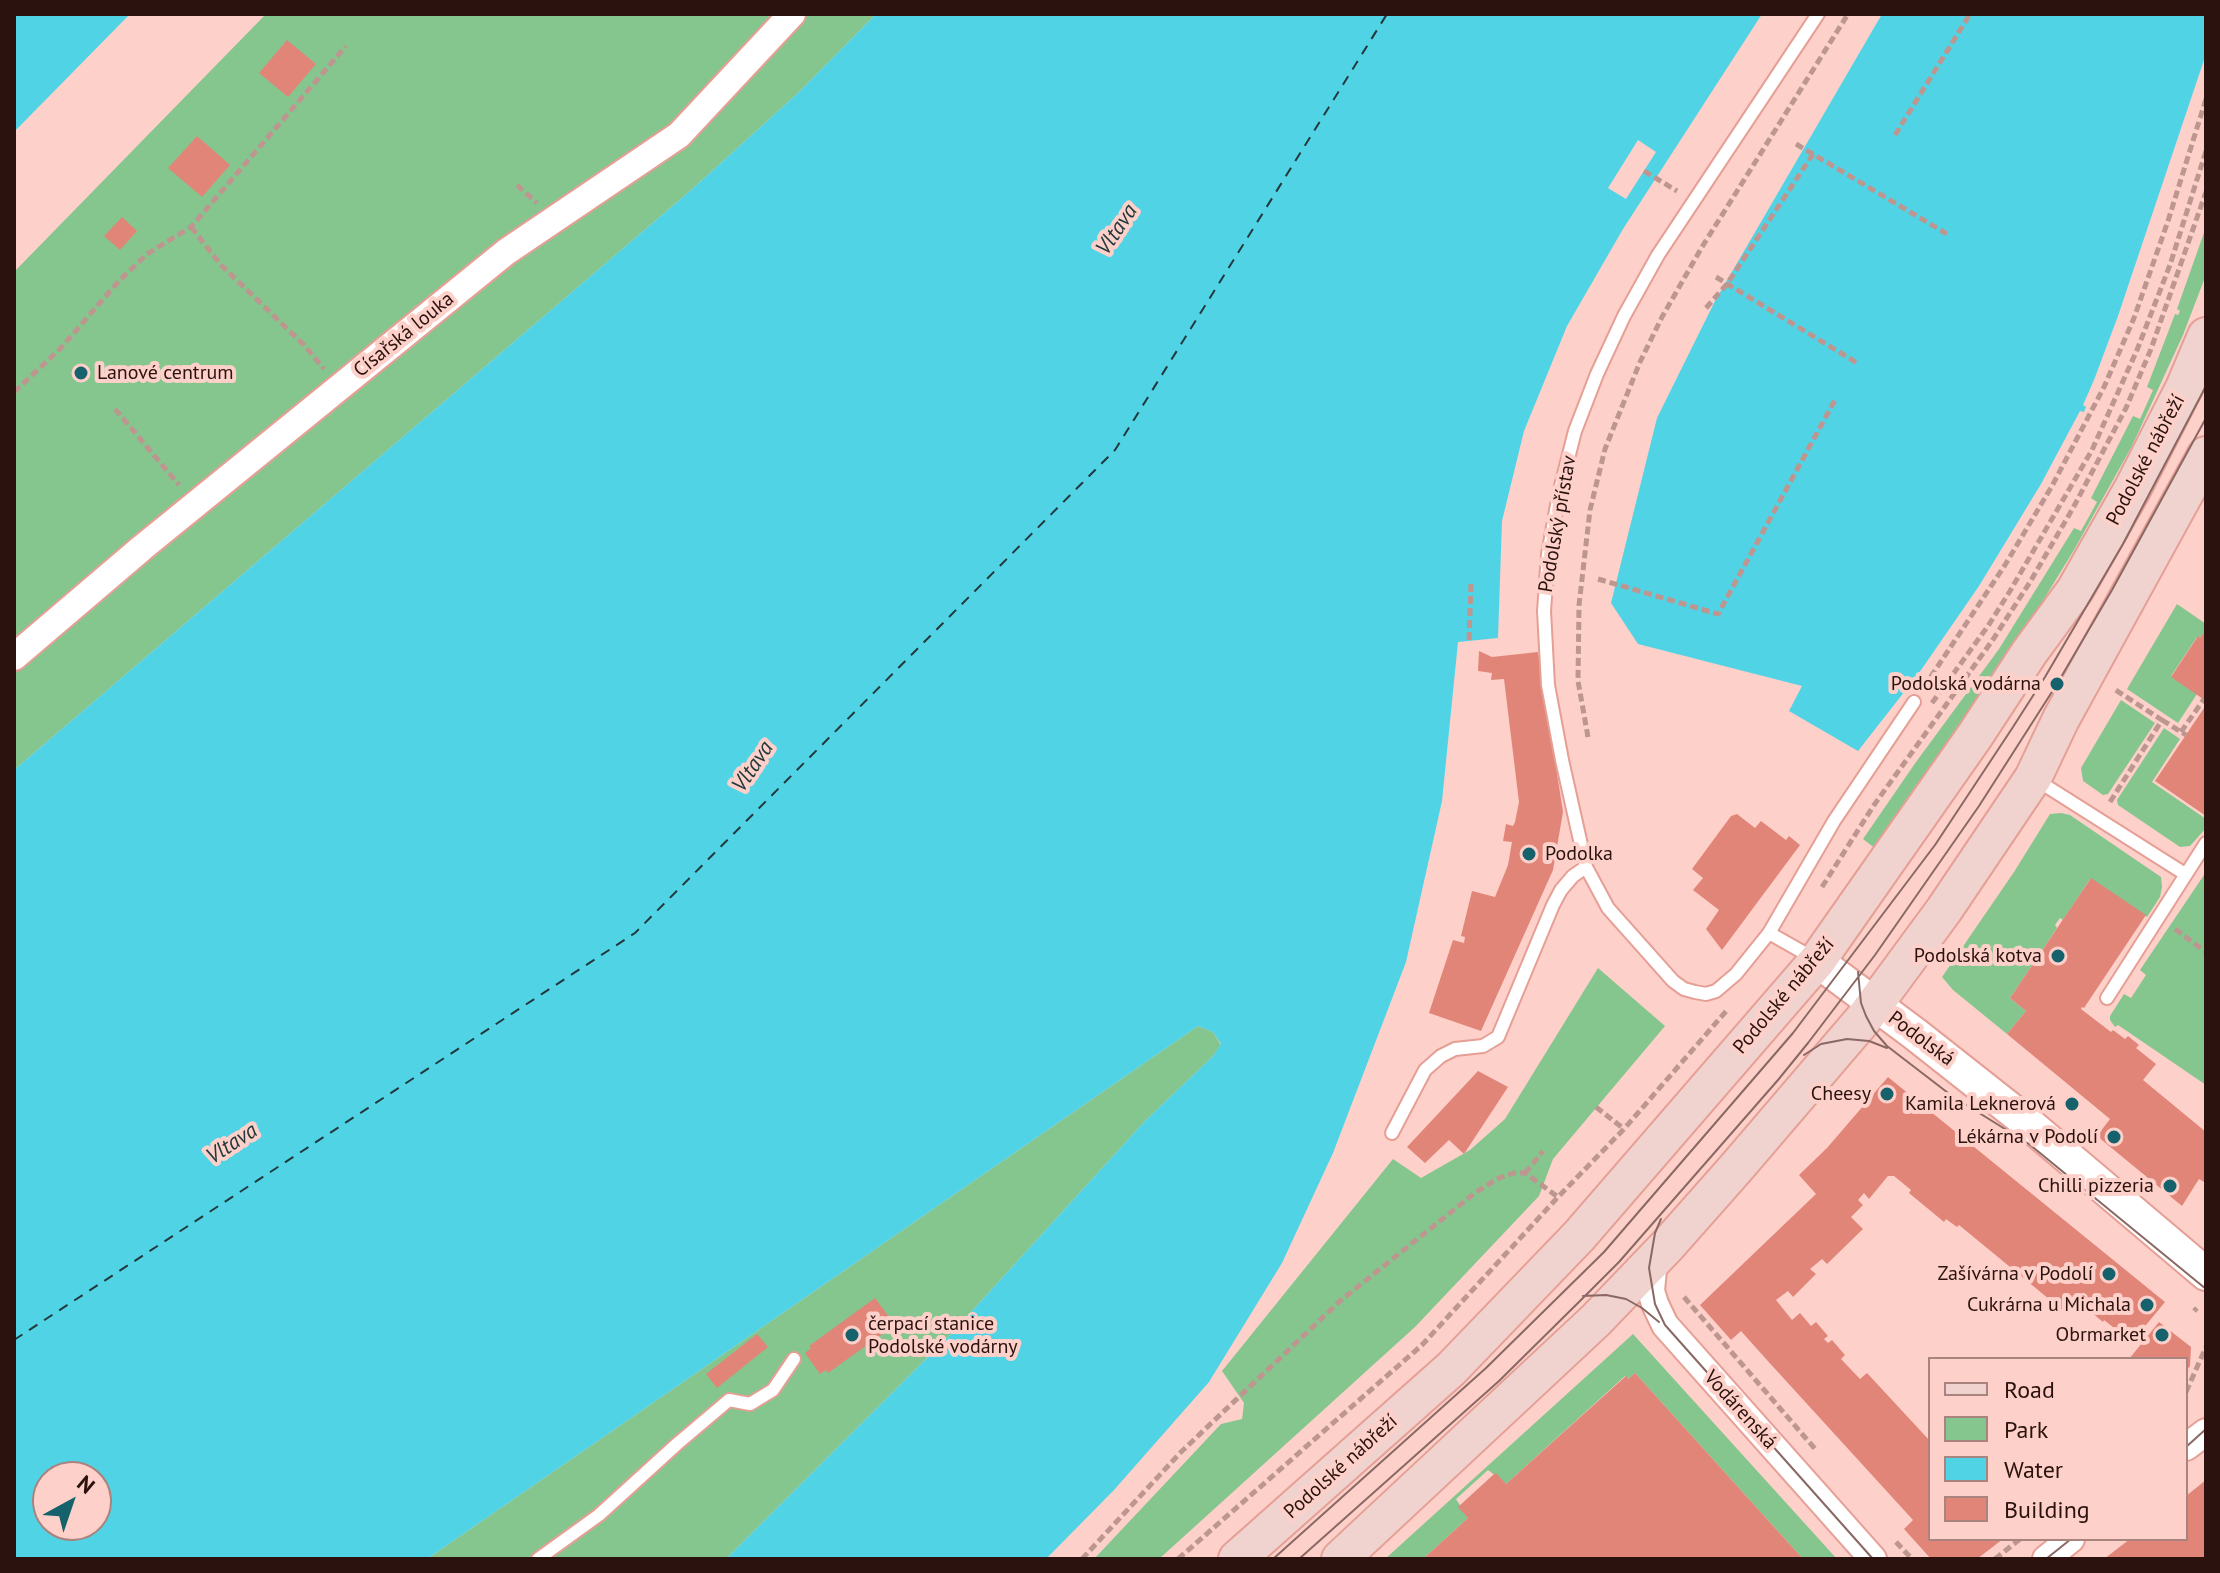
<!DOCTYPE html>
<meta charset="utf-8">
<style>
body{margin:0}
#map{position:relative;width:2220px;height:1573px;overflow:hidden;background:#fdd0c9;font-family:"PT Sans",sans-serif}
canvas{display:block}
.frame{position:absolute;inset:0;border:16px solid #2b120e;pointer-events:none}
.legend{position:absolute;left:1928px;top:1357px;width:260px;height:184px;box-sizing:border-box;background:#fdd0c9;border:2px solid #a9847e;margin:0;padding:10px 14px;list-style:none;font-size:24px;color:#2b120e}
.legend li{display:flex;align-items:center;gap:16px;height:40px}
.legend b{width:40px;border:2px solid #a9847e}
.north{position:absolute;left:32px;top:1461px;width:80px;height:80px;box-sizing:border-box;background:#fdd0c9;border:2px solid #a9847e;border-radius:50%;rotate:40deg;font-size:22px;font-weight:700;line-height:32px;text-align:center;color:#2b120e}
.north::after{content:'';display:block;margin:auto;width:28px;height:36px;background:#15626c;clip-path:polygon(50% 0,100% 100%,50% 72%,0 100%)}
</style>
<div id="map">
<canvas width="2220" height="1573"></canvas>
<div class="frame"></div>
<ul class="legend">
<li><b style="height:10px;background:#f0d2ce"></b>Road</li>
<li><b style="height:22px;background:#85c68f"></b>Park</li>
<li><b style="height:22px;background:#51d3e6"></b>Water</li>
<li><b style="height:22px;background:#e18579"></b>Building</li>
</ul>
<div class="north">N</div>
</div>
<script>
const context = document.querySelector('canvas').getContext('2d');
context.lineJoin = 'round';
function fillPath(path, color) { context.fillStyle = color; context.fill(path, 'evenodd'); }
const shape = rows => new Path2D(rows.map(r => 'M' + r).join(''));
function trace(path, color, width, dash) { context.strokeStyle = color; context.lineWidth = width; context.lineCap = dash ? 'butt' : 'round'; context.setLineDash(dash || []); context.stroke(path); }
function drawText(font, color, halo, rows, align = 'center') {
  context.font = font + ' "PT Sans",sans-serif'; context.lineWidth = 8; context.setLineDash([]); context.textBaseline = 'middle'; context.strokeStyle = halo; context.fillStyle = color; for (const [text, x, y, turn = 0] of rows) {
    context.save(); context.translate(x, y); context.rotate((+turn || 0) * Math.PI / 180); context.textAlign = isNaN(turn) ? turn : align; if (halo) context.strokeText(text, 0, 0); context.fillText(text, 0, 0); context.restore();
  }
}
const green = shape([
 [266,14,876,14,798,93,690,191,14,770,14,272],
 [2206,227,2206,274,2204,280,2183,335,2132,446,2074,550,2011,653,1876,849,1863,839,1916,762,1999,649,2074,528,2081,531,2097,502,2091,498,2133,416,2140,419,2153,390,2147,387,2175,314,2178,315,2180,311,2177,309],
 [2177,604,2206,624,2206,629,2200,638,2197,637,2171,676,2197,694,2178,723,2127,689],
 [2121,700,2155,723,2108,794,2103,795,2083,781,2081,768],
 [2164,728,2180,739,2152,782,2206,819,2206,828,2190,846,2180,847,2118,805,2117,800],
 [2061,813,2070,815,2161,877,2162,887,2160,897,2147,917,2090,879,2063,920,2060,918,2055,925,2057,928,2010,998,2026,1011,2007,1034,1953,990,1942,977,2014,872,2050,814],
 [2206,872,2206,1085,2118,1025,2115,1027,2110,1020,2110,1016,2124,994,2131,998,2146,975,2140,970],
 [1598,968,1665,1026,1553,1159,1539,1196,1415,1327,1159,1559,1094,1559,1221,1424,1242,1419,1244,1403,1222,1371,1393,1159,1421,1178,1470,1150,1505,1119],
 [1198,1026,1213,1032,1221,1045,1213,1056,1145,1121,951,1334,726,1559,427,1559],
 [1633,1334,1837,1559,1803,1559,1635,1373,1628,1379,1625,1376,1506,1484,1488,1470,1456,1499,1468,1518,1423,1559,1385,1559]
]);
const water = shape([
 [14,14,130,14,14,132],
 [876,14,1762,14,1623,229,1567,326,1524,431,1502,521,1498,638,1458,642,1442,801,1406,962,1333,1153,1282,1263,1209,1382,1114,1490,1046,1559,726,1559,951,1334,1145,1121,1213,1056,1221,1044,1213,1032,1198,1026,427,1559,14,1559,14,770,690,191,798,93],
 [48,1477,96,1477,96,1525,48,1525],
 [1882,14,2206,14,2206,54,2118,316,2094,380,2083,405,2086,407,2084,412,2080,411,2041,484,1979,586,1919,673,1858,751,1789,711,1802,686,1638,644,1611,603,1657,418,1715,301]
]);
const pier = shape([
 [1638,140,1656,152,1626,199,1608,188]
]);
const ferry = shape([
 [14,1340,635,933,1115,450,1387,14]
]);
const building = shape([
 [287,40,316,64,288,97,259,73],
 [197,136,230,165,202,197,168,168],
 [122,217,137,231,120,250,104,236],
 [2206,629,2206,701,2171,677,2198,636,2200,638],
 [1479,651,1492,657,1538,652,1563,812,1553,870,1481,1031,1429,1013,1453,940,1464,943,1465,937,1461,936,1472,891,1495,897,1508,865,1512,842,1503,841,1506,824,1513,826,1515,822,1519,802,1504,679,1491,680,1492,673,1478,671],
 [2206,705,2206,816,2155,781],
 [1737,814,1755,828,1761,821,1786,840,1789,836,1800,845,1722,950,1706,929,1719,910,1693,890,1703,878,1692,869,1731,816],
 [2091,878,2146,915,2084,1008,2082,1007,2081,1009,2111,1032,2113,1030,2125,1039,2128,1036,2139,1045,2136,1048,2156,1064,2143,1080,2206,1132,2206,1183,2199,1179,2182,1206,2097,1136,2110,1119,2007,1034,2026,1011,2010,998],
 [1478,1071,1508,1087,1464,1154,1449,1140,1425,1163,1407,1147],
 [1888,1077,2165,1302,2132,1342,2104,1320,2103,1322,2098,1318,2077,1298,2066,1313,1959,1225,1957,1227,1946,1219,1944,1222,1909,1193,1911,1190,1894,1176,1888,1176,1869,1199,1864,1193,1858,1200,1863,1205,1851,1217,1863,1229,1827,1264,1822,1259,1810,1269,1816,1274,1793,1297,1788,1291,1776,1300,1792,1320,1800,1313,1811,1326,1816,1322,1828,1336,1824,1339,1828,1343,1832,1340,1845,1355,1841,1359,1860,1379,1867,1373,1930,1441,1930,1539,2003,1539,1977,1559,1931,1559,1904,1529,1913,1520,1766,1359,1741,1331,1731,1340,1700,1305,1816,1194,1799,1175,1827,1148],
 [875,1298,895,1325,828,1373,826,1370,820,1374,805,1353,811,1348,809,1346],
 [2159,1322,2191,1347,2190,1366,2186,1371,2186,1359,2129,1359],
 [757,1334,768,1347,717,1388,706,1374],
 [1635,1373,1803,1559,1423,1559,1468,1518,1458,1507,1493,1475,1496,1473,1506,1484,1626,1376,1628,1379],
 [2206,1480,2206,1559,2104,1559,2130,1539,2186,1539,2186,1496]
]);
const path = shape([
 [1895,135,1970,14],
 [1796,144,1947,234],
 [1644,171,1677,191],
 [517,185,537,203],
 [191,227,221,265,304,345,324,369],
 [1716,277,1857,363],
 [1706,308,1727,284,1813,154],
 [14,392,60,349,118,282,147,254,191,227,346,46],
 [115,409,179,485],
 [1598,579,1718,614,1835,400],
 [1469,640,1471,583],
 [1924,687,2005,565,2052,486,2104,387,2134,318,2168,221,2206,99],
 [1932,703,1988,626,2010,591,2092,450,2137,350,2170,265,2206,151],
 [2162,720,2186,735],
 [2181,732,2204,699],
 [1588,737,1578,681,1579,605,1590,510,1605,449,1640,362,1662,317,1702,247,1848,14],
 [2110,802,2162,720,2114,689],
 [1822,887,1874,805,1992,641,2030,582,2073,508,2126,408,2151,349,2206,192],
 [2175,929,2206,952],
 [1596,1107,1624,1129],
 [1525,1173,1543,1151],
 [1684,1297,1816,1450],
 [2194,1311,2197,1308],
 [2186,1392,2206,1347],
 [1896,1542,1912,1559],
 [1082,1559,1181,1452,1340,1301,1476,1192,1499,1178,1514,1173,1525,1173,1558,1197],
 [1178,1559,1422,1345,1558,1197,1624,1129,1728,1009],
 [1995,1559,2020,1539]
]);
const service = shape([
 [1818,14,1658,255,1624,316,1597,374,1575,431,1559,494,1548,554,1544,611,1548,685,1562,760,1586,867,1608,908,1673,981,1684,989,1695,992,1706,994,1716,991,1736,974,1769,933,1834,821,1914,702],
 [2035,779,2185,874],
 [1769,933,1815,959],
 [2107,998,2206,843],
 [1392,1133,1425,1070,1441,1056,1455,1049,1483,1046,1498,1037,1553,905,1561,890,1573,876,1586,867],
 [538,1559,599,1515,677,1444,729,1400,750,1404,773,1390,794,1359]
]);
const minor = shape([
 [14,657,143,547,506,252,679,135,792,14],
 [1661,1255,1653,1269,1651,1291,1655,1304,1665,1325,1873,1559],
 [2186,1447,2206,1432],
 [2046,1559,2071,1539]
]);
const tertiary = shape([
 [1817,961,1915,1034,2024,1120,2206,1274]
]);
const secondary = shape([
 [1237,1559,1451,1369,1579,1236,1817,961,1974,737,2029,653,2075,590,2133,488,2184,388,2206,336],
 [1340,1559,1596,1320,1667,1246,1736,1168,1866,1016,1944,910,2033,778,2061,719,2206,455]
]);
const tram = shape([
 [1858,972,1861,1003,1866,1016,1874,1031,1887,1046,1952,1096,2029,1144,2206,1289],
 [1804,1055,1821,1044,1847,1039,1869,1041,1887,1048],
 [1661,1219,1655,1233,1649,1268,1655,1304,1665,1325,1873,1559],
 [1583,1296,1606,1295,1626,1299,1642,1308,1659,1322],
 [2186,1447,2206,1429],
 [1273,1559,1486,1368,1604,1252,1793,1033,1935,845,2013,727,2045,677,2123,544,2206,386],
 [1299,1559,1499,1381,1585,1296,1619,1262,1778,1080,1808,1043,1875,955,1979,806,2057,684,2112,590,2206,418],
 [2046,1559,2071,1539]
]);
const markers = [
 [81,373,8,"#15626c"],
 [2057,684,8,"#15626c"],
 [1529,854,8,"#15626c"],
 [2058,956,8,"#15626c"],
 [1887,1094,8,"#15626c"],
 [2072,1104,8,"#15626c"],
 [2114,1137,8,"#15626c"],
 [2170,1186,8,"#15626c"],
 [2109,1274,8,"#15626c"],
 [2147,1305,8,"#15626c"],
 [852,1335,8,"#15626c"],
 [2162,1335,8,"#15626c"]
];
const streetNames = [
 ["Císařská louka",404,335,-39],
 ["Podolské nábřeží",2146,460,-62],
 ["Podolský přístav",1558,524,-80],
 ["Podolské nábřeží",1784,996,-50],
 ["Podolská",1921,1039,37],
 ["Vodárenská",1740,1410,48],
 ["Podolské nábřeží",1341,1467,-42]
];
const poiNames = [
 ["Lanové centrum",97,373,"left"],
 ["Podolská vodárna",2041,684],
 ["Podolka",1545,854,"left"],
 ["Podolská kotva",2042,956],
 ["Cheesy",1871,1094],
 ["Kamila Leknerová",2056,1104],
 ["Lékárna v Podolí",2098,1137],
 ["Chilli pizzeria",2154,1186],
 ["Zašívárna v Podolí",2093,1274],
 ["Cukrárna u Michala",2131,1305],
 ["čerpací stanice",868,1324,"left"],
 ["Podolské vodárny",868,1347,"left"],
 ["Obrmarket",2146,1335]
];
const waterNames = [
 ["Vltava",1117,230,-56],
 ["Vltava",753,767,-56],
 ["Vltava",232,1144,-33]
];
fillPath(green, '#85c68f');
fillPath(water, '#51d3e6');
fillPath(pier, '#fdd0c9');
trace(ferry, '#22393c', 2, [10, 8]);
fillPath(building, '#e18579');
trace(service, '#e59f95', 16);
trace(minor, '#e59f95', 30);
trace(tertiary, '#e59f95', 36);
trace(secondary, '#e59f95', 40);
trace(path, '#bd9690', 5, [8, 4]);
trace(service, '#fff', 12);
trace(minor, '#fff', 26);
trace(tertiary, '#fff', 32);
trace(secondary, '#f0d2ce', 36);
trace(tram, '#8a6863', 2);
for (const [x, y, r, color] of markers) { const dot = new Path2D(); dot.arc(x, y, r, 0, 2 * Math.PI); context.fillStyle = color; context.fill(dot); trace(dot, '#fdd0c9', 3); }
drawText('20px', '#2b120e', '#fdd0c9', streetNames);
drawText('20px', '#2b120e', '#fdd0c9', poiNames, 'right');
drawText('italic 22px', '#22393c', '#fdd0c9', waterNames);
</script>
